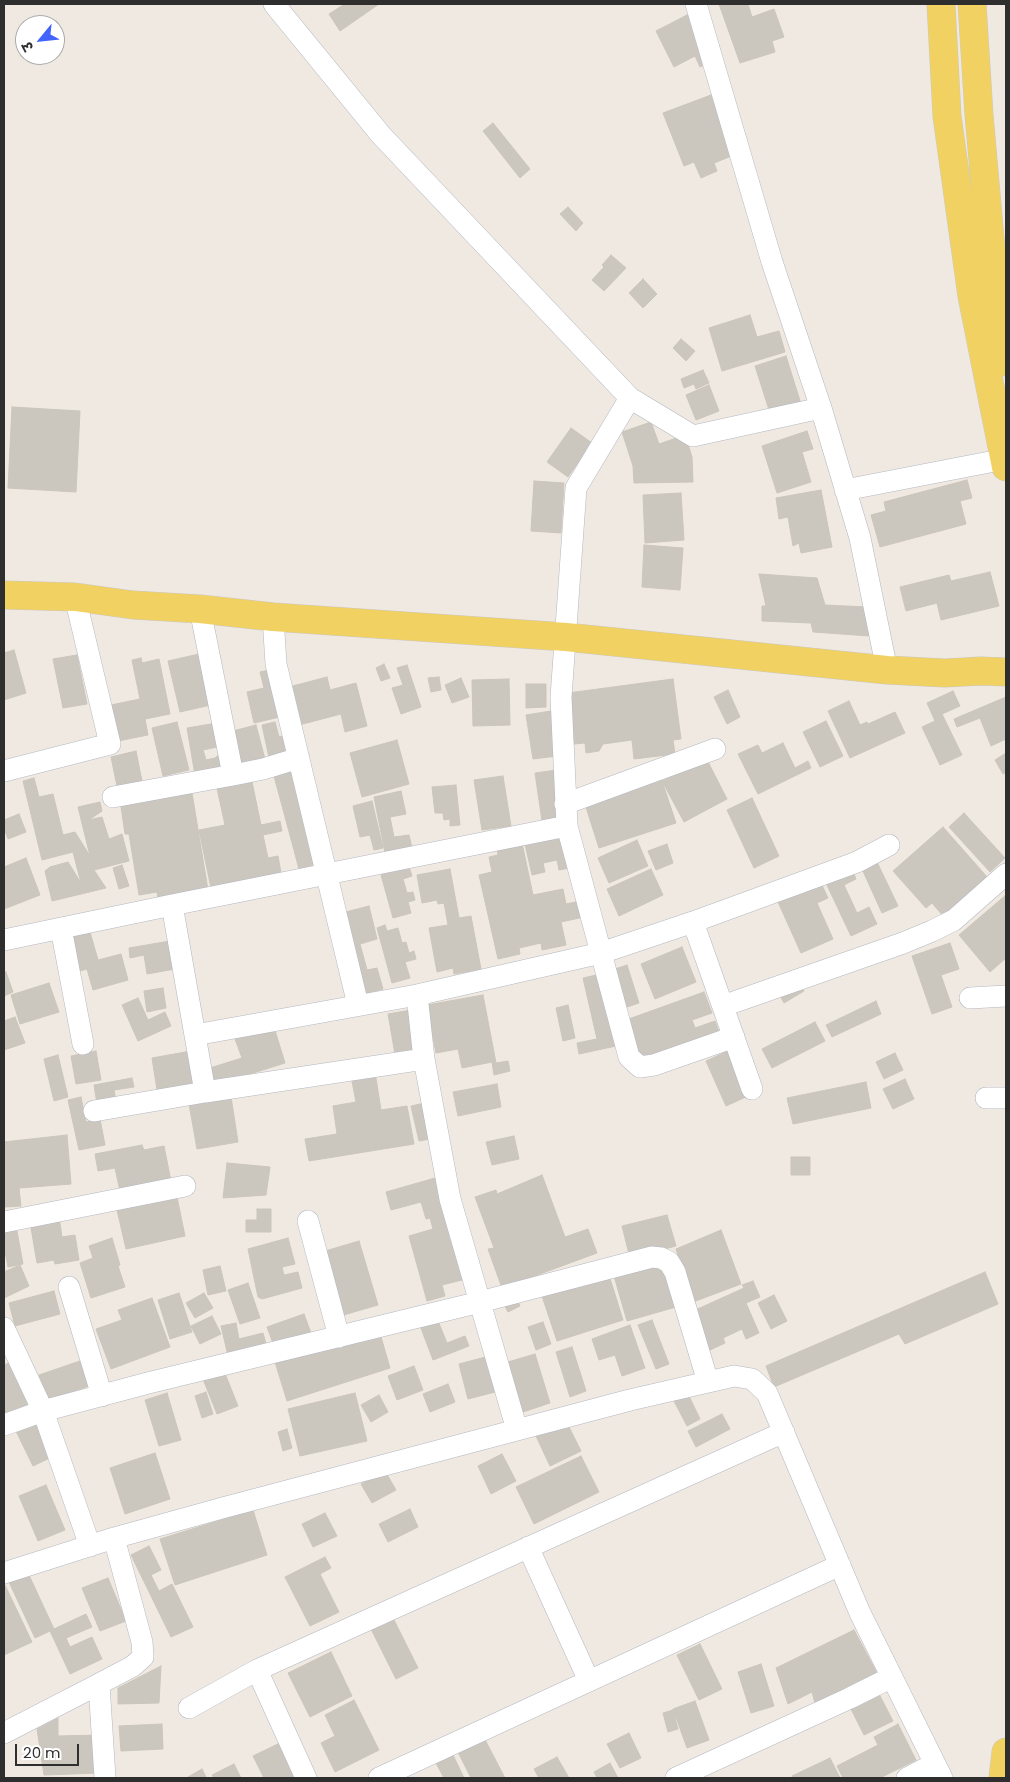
<!DOCTYPE html>
<meta charset="utf-8">
<style>
body{margin:0}
#map{position:relative;width:1010px;height:1782px;overflow:hidden;background:#efe9e1;font-family:Poppins,"Noto Sans Devanagari",sans-serif}
canvas{display:block}
.frame{position:absolute;inset:0;border:5px solid #2e2e2e;pointer-events:none}
.north{position:absolute;left:15px;top:15px;width:50px;height:50px;box-sizing:border-box;background:#fff;border:1px solid #ababab;border-radius:50%;rotate:242deg;font-size:14px;font-weight:700;line-height:20px;text-align:center;color:#2e2e2e}
.north::after{content:'';display:block;margin:auto;width:18px;height:22px;background:#4264fb;clip-path:polygon(50% 0,100% 100%,50% 72%,0 100%)}
.scale{position:absolute;left:15px;top:1744px;width:64px;height:22px;box-sizing:border-box;border:2px solid #2e2e2e;border-top:0;padding-left:6px;font-size:15px;line-height:18px;white-space:nowrap;color:#2e2e2e;-webkit-text-stroke:4px #fff;paint-order:stroke}
</style>
<div id="map">
<canvas width="1010" height="1782"></canvas>
<div class="frame"></div>
<div class="north">उ</div>
<div class="scale">20 m</div>
</div>
<script>
const context = document.querySelector('canvas').getContext('2d');
context.lineJoin = 'round';
function fillPath(path, color) { context.fillStyle = color; context.fill(path, 'evenodd'); }
const shape = rows => new Path2D(rows.map(r => 'M' + r).join(''));
function trace(path, color, width, dash) { context.strokeStyle = color; context.lineWidth = width; context.lineCap = dash ? 'butt' : 'round'; context.setLineDash(dash || []); context.stroke(path); }
const building = shape([
 [345,4,379,4,340,31,329,14,345,4],
 [719,4,748,4,752,17,774,9,784,37,772,41,775,52,740,63,719,4],
 [689,14,712,61,700,67,695,56,674,67,656,31,689,14],
 [711,95,734,155,714,163,717,171,701,178,694,162,684,166,663,113,711,95],
 [493,123,530,169,520,178,483,131,493,123],
 [568,207,583,223,576,231,560,214,568,207],
 [611,255,626,268,604,291,592,280,604,267,602,265,611,255],
 [643,279,657,294,643,308,629,293,643,279],
 [750,315,757,337,779,331,785,352,722,371,709,328,750,315],
 [681,339,695,351,686,361,673,348,681,339],
 [786,356,801,404,770,413,755,366,786,356],
 [703,370,709,383,696,389,694,384,684,388,681,379,703,370],
 [709,385,719,411,696,420,686,395,709,385],
 [12,407,80,411,76,492,8,488,12,407],
 [651,422,659,444,685,435,692,457,693,482,634,483,633,466,622,432,651,422],
 [571,428,592,443,568,477,547,462,571,428],
 [807,431,813,449,802,452,811,482,777,493,762,446,807,431],
 [967,480,972,498,960,501,966,524,880,547,871,515,886,511,884,502,967,480],
 [534,481,564,483,561,533,531,531,534,481],
 [821,490,832,547,801,553,799,543,793,546,788,517,779,519,776,498,821,490],
 [681,493,684,540,645,543,643,495,681,493],
 [644,545,683,548,680,590,642,587,644,545],
 [990,572,999,606,941,620,937,603,906,611,900,587,949,575,951,581,990,572],
 [759,574,817,578,825,605,866,607,870,636,813,632,811,623,762,621,762,606,766,606,759,574],
 [14,650,26,693,4,700,4,653,14,650],
 [199,654,211,705,180,712,168,661,199,654],
 [77,655,87,704,63,708,53,659,77,655],
 [141,658,142,663,159,659,170,714,145,719,148,735,113,742,106,706,140,699,132,660,141,658],
 [384,664,390,678,381,681,376,668,384,664],
 [407,665,421,707,401,714,392,688,403,685,397,668,407,665],
 [273,669,284,716,254,723,247,692,264,688,260,672,273,669],
 [327,677,330,690,356,683,367,726,345,732,341,714,299,725,289,687,327,677],
 [439,677,441,690,431,692,428,678,439,677],
 [461,678,469,697,452,703,445,685,461,678],
 [509,679,510,725,473,726,472,680,509,679],
 [673,679,681,739,673,740,675,754,634,759,632,740,603,744,599,751,586,753,585,743,574,744,568,693,673,679],
 [526,684,546,684,546,707,526,708,526,684],
 [728,690,740,717,727,724,714,697,728,690],
 [953,691,960,706,942,714,962,755,940,765,922,727,935,721,927,703,953,691],
 [1006,697,1006,739,991,746,980,718,957,727,954,719,1006,697],
 [849,701,860,725,867,722,868,724,895,712,905,733,850,758,828,711,849,701],
 [551,711,557,756,533,759,526,715,551,711],
 [826,721,843,756,820,767,803,732,826,721],
 [177,722,189,770,163,776,152,728,177,722],
 [275,722,279,737,289,734,294,757,270,762,262,725,275,722],
 [217,723,222,746,203,750,206,760,215,758,222,752,225,770,195,775,187,728,217,723],
 [256,725,266,763,239,770,229,732,256,725],
 [397,740,409,784,362,797,350,753,397,740],
 [783,743,795,768,808,761,811,768,758,794,738,754,758,745,762,753,783,743],
 [136,751,142,781,117,786,111,757,136,751],
 [1006,753,1006,772,1003,774,995,760,1006,753],
 [706,758,727,799,684,822,662,781,706,758],
 [294,770,320,863,299,869,274,776,294,770],
 [557,770,563,817,542,821,535,773,557,770],
 [660,775,676,823,599,848,584,801,660,775],
 [503,776,511,826,482,830,474,780,503,776],
 [251,777,261,825,280,821,282,831,263,835,268,858,278,856,281,873,211,888,199,830,225,825,216,784,251,777],
 [34,778,39,797,53,794,63,835,75,832,90,856,78,807,100,802,102,811,89,820,102,817,109,839,122,834,129,861,94,870,106,888,52,901,45,871,50,867,68,862,81,883,73,852,42,860,23,781,34,778],
 [456,785,460,825,450,826,450,819,444,820,443,813,435,813,432,787,456,785],
 [401,791,406,814,390,817,394,837,409,835,412,848,385,853,374,797,401,791],
 [192,793,208,890,158,898,157,892,139,895,129,834,125,834,120,800,144,801,192,793],
 [752,798,779,856,754,868,727,810,752,798],
 [372,801,383,848,374,850,370,835,360,837,353,806,372,801],
 [964,813,1005,858,990,872,949,827,964,813],
 [19,814,26,832,8,839,4,828,4,820,19,814],
 [943,827,988,878,944,917,932,903,926,908,893,871,943,827],
 [568,835,574,867,559,870,557,860,543,863,545,872,532,875,525,844,568,835],
 [637,840,648,866,609,883,598,858,637,840],
 [522,843,533,895,563,889,566,904,580,901,584,917,561,922,566,945,542,950,541,943,519,948,520,954,498,959,479,875,492,872,489,857,498,855,497,849,522,843],
 [667,844,673,863,656,870,648,851,667,844],
 [26,858,40,895,4,909,4,867,26,858],
 [877,862,898,906,882,913,862,869,877,862],
 [122,865,129,886,119,889,113,868,122,865],
 [409,867,412,876,403,879,407,893,413,892,415,900,408,902,411,913,393,918,381,875,409,867],
 [450,869,459,918,471,916,481,969,454,974,453,968,437,972,429,928,448,925,444,903,438,904,437,900,422,903,417,875,450,869],
 [651,869,663,895,619,916,607,889,651,869],
 [852,869,856,879,844,885,857,913,869,907,877,924,851,936,825,881,852,869],
 [821,883,828,898,817,903,833,939,801,953,778,902,821,883],
 [1006,895,1006,958,990,972,959,935,1006,895],
 [369,906,377,939,360,944,367,970,377,968,383,989,363,994,342,913,369,906],
 [385,925,387,931,398,928,402,943,406,942,409,953,414,951,416,959,405,962,410,978,392,983,377,928,385,925],
 [90,932,98,960,121,954,128,980,93,990,87,969,76,972,66,939,90,932],
 [170,941,175,969,147,974,144,955,130,958,129,948,170,941],
 [950,943,959,969,941,975,952,1007,932,1014,912,956,950,943],
 [682,947,696,982,655,999,641,964,682,947],
 [627,965,639,1003,624,1008,612,970,627,965],
 [6,972,13,992,4,996,4,973,6,972],
 [601,974,616,1046,579,1054,577,1043,597,1039,583,978,601,974],
 [49,983,59,1012,20,1024,11,995,49,983],
 [799,983,804,991,784,1003,779,994,799,983],
 [163,988,166,1008,147,1012,144,991,163,988],
 [704,992,712,1013,692,1020,695,1028,715,1021,720,1035,641,1063,626,1020,704,992],
 [483,995,496,1063,508,1061,510,1071,494,1075,492,1062,462,1068,458,1049,436,1053,427,1005,483,995],
 [138,998,148,1020,165,1012,171,1026,138,1041,122,1005,138,998],
 [876,1001,881,1014,832,1037,826,1025,876,1001],
 [568,1005,575,1038,563,1041,556,1008,568,1005],
 [411,1010,418,1050,395,1054,388,1014,411,1010],
 [15,1017,25,1043,4,1050,4,1021,15,1017],
 [815,1022,825,1041,772,1068,762,1049,815,1022],
 [274,1027,285,1063,215,1085,210,1068,242,1058,235,1039,274,1027],
 [96,1051,101,1080,76,1084,71,1056,96,1051],
 [191,1051,198,1089,158,1096,152,1058,191,1051],
 [728,1051,748,1096,726,1106,706,1061,728,1051],
 [895,1053,903,1070,884,1079,876,1062,895,1053],
 [58,1055,68,1097,54,1101,44,1059,58,1055],
 [375,1072,381,1110,407,1106,414,1144,309,1161,305,1139,337,1134,333,1106,356,1102,351,1076,375,1072],
 [132,1078,134,1087,114,1090,116,1101,97,1104,94,1085,132,1078],
 [905,1079,914,1099,893,1109,883,1089,905,1079],
 [866,1082,871,1108,793,1124,787,1098,866,1082],
 [497,1084,501,1107,458,1116,453,1092,497,1084],
 [81,1097,86,1122,100,1119,105,1145,79,1150,68,1100,81,1097],
 [231,1097,238,1142,197,1149,189,1104,231,1097],
 [429,1102,436,1138,419,1141,411,1106,429,1102],
 [67,1135,71,1184,19,1188,21,1206,4,1207,4,1142,67,1135],
 [514,1136,519,1159,492,1165,486,1142,514,1136],
 [142,1145,144,1150,164,1146,171,1181,120,1191,115,1168,98,1171,95,1154,142,1145],
 [791,1157,810,1157,810,1175,791,1175,791,1157],
 [227,1163,270,1167,266,1195,223,1198,227,1163],
 [542,1175,565,1237,588,1229,597,1253,502,1288,488,1249,494,1248,475,1197,496,1190,497,1194,542,1175],
 [442,1176,470,1278,442,1285,445,1296,427,1301,409,1236,433,1229,430,1218,426,1219,421,1202,391,1210,386,1192,442,1176],
 [177,1197,185,1236,126,1249,117,1210,177,1197],
 [257,1209,271,1209,271,1232,246,1232,246,1220,257,1220,257,1209],
 [667,1215,676,1246,630,1258,622,1226,667,1215],
 [59,1217,62,1237,75,1235,79,1260,55,1264,54,1260,37,1263,30,1222,59,1217],
 [16,1226,23,1264,8,1267,4,1246,4,1228,16,1226],
 [721,1230,741,1284,693,1302,676,1249,721,1230],
 [112,1238,120,1265,118,1266,125,1287,91,1298,80,1263,93,1258,89,1246,112,1238],
 [288,1238,295,1264,282,1267,284,1275,298,1272,302,1288,262,1299,258,1297,248,1249,288,1238],
 [359,1241,378,1305,340,1316,322,1252,359,1241],
 [662,1262,676,1307,627,1321,614,1276,662,1262],
 [20,1265,29,1286,4,1298,4,1272,20,1265],
 [220,1266,226,1291,208,1295,203,1270,220,1266],
 [985,1272,998,1304,905,1344,899,1334,774,1387,766,1366,985,1272],
 [609,1275,623,1320,557,1341,542,1296,609,1275],
 [753,1281,760,1297,746,1303,759,1333,746,1339,742,1329,723,1338,725,1343,708,1351,691,1312,744,1288,742,1285,753,1281],
 [248,1283,260,1318,240,1324,228,1290,248,1283],
 [54,1291,60,1314,15,1326,9,1303,54,1291],
 [179,1293,192,1332,170,1339,158,1300,179,1293],
 [204,1293,213,1308,195,1318,186,1303,204,1293],
 [515,1295,520,1306,508,1312,502,1301,515,1295],
 [774,1295,787,1321,771,1329,758,1303,774,1295],
 [152,1298,170,1347,111,1369,96,1329,122,1320,118,1310,152,1298],
 [304,1314,311,1333,274,1346,267,1327,304,1314],
 [212,1316,221,1334,200,1344,191,1326,212,1316],
 [436,1316,447,1343,465,1336,469,1346,433,1360,419,1323,436,1316],
 [652,1320,669,1364,656,1369,638,1325,652,1320],
 [543,1322,551,1344,536,1350,528,1327,543,1322],
 [236,1323,239,1339,263,1333,268,1351,229,1360,221,1326,236,1323],
 [630,1325,645,1368,622,1376,615,1355,599,1360,592,1339,630,1325],
 [379,1330,390,1368,287,1401,275,1362,379,1330],
 [572,1347,586,1391,570,1397,556,1352,572,1347],
 [535,1354,550,1403,523,1412,508,1362,535,1354],
 [493,1355,503,1390,468,1399,459,1364,493,1355],
 [16,1360,35,1410,4,1422,4,1365,16,1360],
 [80,1361,89,1386,48,1400,39,1375,80,1361],
 [222,1366,238,1406,217,1414,201,1374,222,1366],
 [414,1366,423,1390,397,1400,388,1376,414,1366],
 [448,1384,455,1402,430,1412,423,1394,448,1384],
 [206,1392,213,1414,202,1418,195,1396,206,1392],
 [167,1393,181,1440,159,1446,145,1400,167,1393],
 [355,1393,367,1441,300,1456,288,1409,355,1393],
 [688,1394,700,1419,687,1426,674,1401,688,1394],
 [379,1395,388,1412,371,1422,361,1405,379,1395],
 [722,1414,730,1429,696,1447,688,1431,722,1414],
 [37,1416,56,1455,33,1466,14,1427,37,1416],
 [566,1421,581,1451,550,1466,536,1436,566,1421],
 [287,1429,292,1448,283,1451,278,1432,287,1429],
 [155,1453,170,1499,125,1514,110,1468,155,1453],
 [502,1454,516,1481,491,1494,478,1466,502,1454],
 [581,1456,599,1492,534,1524,516,1487,581,1456],
 [385,1471,396,1490,372,1503,361,1484,385,1471],
 [46,1485,65,1530,38,1541,19,1496,46,1485],
 [410,1509,418,1527,388,1542,379,1524,410,1509],
 [253,1510,267,1555,175,1585,160,1539,253,1510],
 [325,1513,337,1536,313,1547,302,1524,325,1513],
 [149,1546,161,1570,151,1575,159,1591,172,1584,193,1627,171,1637,131,1555,149,1546],
 [325,1557,331,1568,320,1574,339,1612,310,1626,285,1577,325,1557],
 [28,1573,54,1629,86,1614,92,1627,66,1638,70,1647,92,1637,102,1659,70,1674,50,1631,35,1638,9,1582,28,1573],
 [108,1578,126,1621,100,1631,82,1588,108,1578],
 [4,1583,32,1642,4,1655,4,1583],
 [393,1618,418,1668,396,1679,371,1629,393,1618],
 [854,1630,877,1673,815,1703,812,1692,788,1704,776,1668,854,1630],
 [700,1644,722,1689,699,1700,677,1655,700,1644],
 [331,1652,352,1696,310,1717,288,1673,331,1652],
 [761,1664,774,1706,751,1713,738,1672,761,1664],
 [161,1666,159,1703,118,1704,118,1688,161,1666],
 [877,1690,893,1721,864,1735,849,1705,877,1690],
 [354,1700,379,1750,335,1772,321,1743,335,1736,325,1715,354,1700],
 [695,1701,709,1740,687,1748,673,1709,695,1701],
 [673,1710,678,1729,668,1732,663,1713,673,1710],
 [58,1718,58,1736,99,1735,99,1773,44,1775,37,1729,58,1718],
 [162,1724,163,1749,121,1751,119,1726,162,1724],
 [898,1724,916,1760,880,1778,843,1778,837,1766,878,1745,874,1737,898,1724],
 [629,1733,641,1758,620,1768,607,1744,629,1733],
 [482,1734,505,1778,471,1778,456,1748,482,1734],
 [282,1742,300,1778,264,1778,253,1756,282,1742],
 [453,1755,464,1778,444,1778,436,1763,453,1755],
 [557,1757,569,1778,539,1778,534,1769,557,1757],
 [830,1758,840,1778,793,1778,792,1776,830,1758],
 [610,1763,618,1778,597,1778,594,1772,610,1763],
 [234,1764,241,1778,214,1778,212,1775,234,1764],
 [202,1769,206,1777,189,1778,188,1777,202,1769]
]);
const minor = shape([
 [274,4,381,135,630,398,576,488,561,697,567,826,601,953,417,995,424,1059,450,1199,517,1430],
 [696,4,772,262,821,408],
 [630,398,693,436,821,408,860,538,887,670],
 [845,490,1005,459],
 [200,609,233,775,263,769,299,758],
 [273,617,276,664,358,1005],
 [4,771,110,744,75,597],
 [113,797,233,775],
 [565,804,715,749],
 [172,905,567,826],
 [693,922,857,862,889,845],
 [61,928,83,1044],
 [4,940,172,905,205,1092,424,1059],
 [970,998,1006,996],
 [723,1006,903,943,932,931,954,920,1006,874],
 [195,1035,417,995],
 [734,1037,654,1065,640,1067,629,1057,601,953,693,922,752,1089],
 [986,1098,1006,1098],
 [94,1111,205,1092],
 [308,1221,339,1337],
 [4,1222,185,1186],
 [69,1287,102,1396],
 [4,1328,43,1411,90,1546],
 [4,1425,43,1411,148,1383,480,1302,652,1257,661,1258,669,1262,675,1272,708,1382],
 [528,1547,589,1681],
 [4,1573,114,1538,226,1507,630,1400,734,1376,752,1379,767,1393,860,1613,942,1778],
 [257,1670,306,1778],
 [189,1708,257,1670,784,1432],
 [4,1733,99,1684],
 [105,1778,99,1684,133,1666,143,1657,142,1642,114,1538],
 [379,1778,840,1565],
 [676,1778,850,1698,892,1677],
 [907,1778,934,1764]
]);
const major = shape([
 [941,4,947,116,972,296,1006,467],
 [972,4,979,115,995,295,1006,362],
 [4,595,75,597,133,605,200,609,273,617,566,637,887,670,945,673,981,671,1006,672],
 [1003,1778,1006,1752]
]);
fillPath(building, '#cbc7bf');
trace(building, '#cbc5ba', 1);
trace(minor, '#b4b7c1', 22);
trace(major, '#c9c9c9', 29);
trace(minor, '#fff', 21);
trace(major, '#f2d163', 28);
</script>
